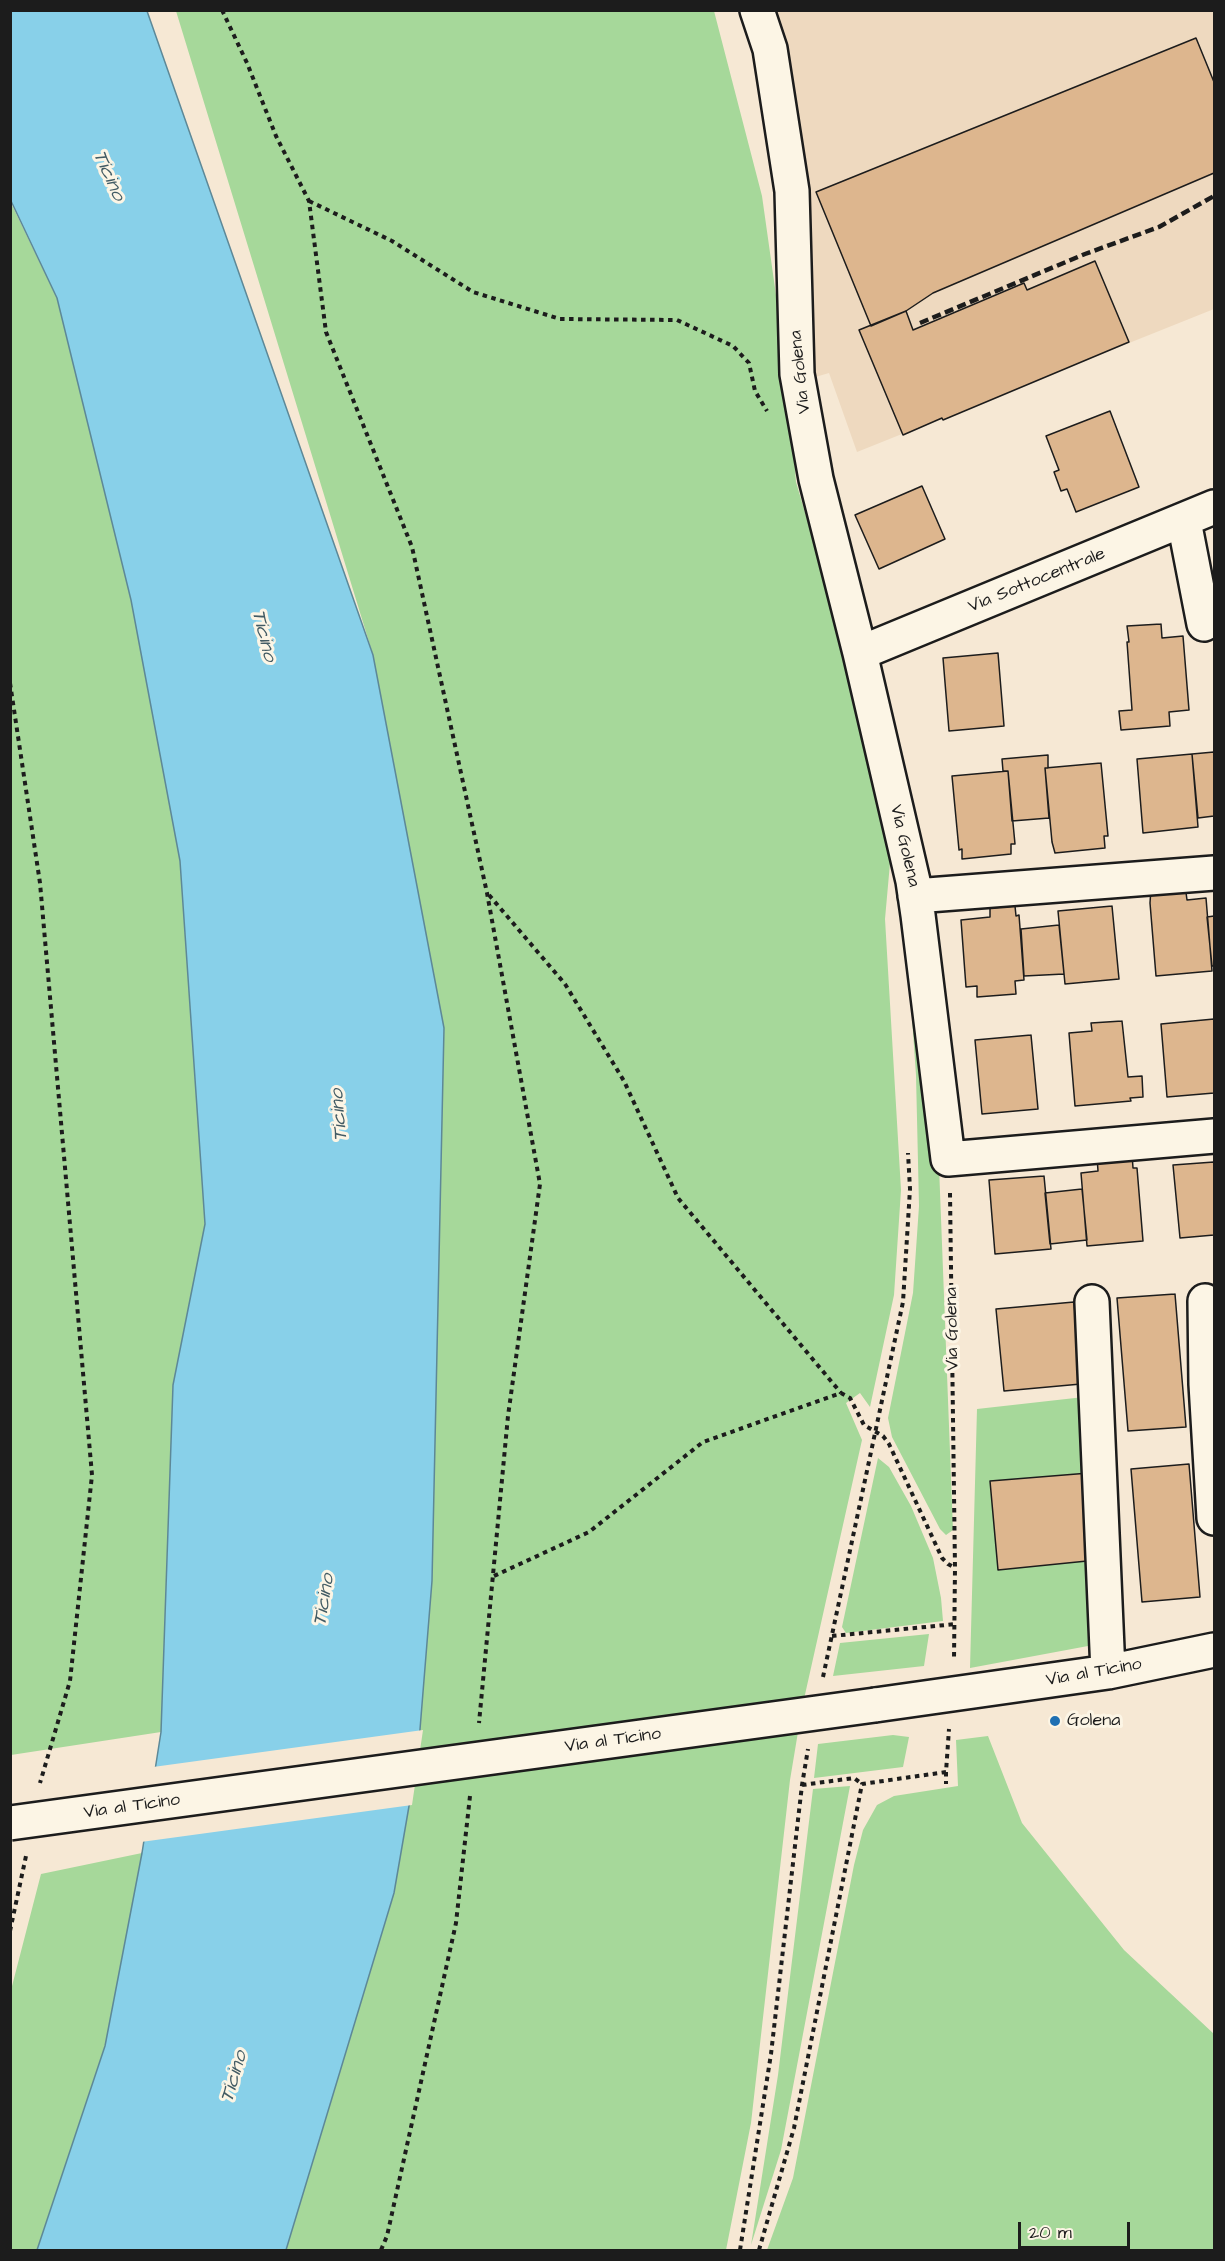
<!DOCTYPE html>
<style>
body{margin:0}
#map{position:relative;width:1225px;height:2261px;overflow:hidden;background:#f6e8d4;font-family:"Architects Daughter",sans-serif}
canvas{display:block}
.frame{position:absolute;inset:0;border:12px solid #1c1c1c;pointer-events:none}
.scale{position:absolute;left:1018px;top:2222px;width:112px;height:27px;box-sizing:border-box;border:3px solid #1c1c1c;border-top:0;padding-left:8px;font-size:18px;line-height:21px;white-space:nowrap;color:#1c1c1c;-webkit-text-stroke:4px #fcf5e5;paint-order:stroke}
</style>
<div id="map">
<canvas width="1225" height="2261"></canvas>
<div class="frame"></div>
<div class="scale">20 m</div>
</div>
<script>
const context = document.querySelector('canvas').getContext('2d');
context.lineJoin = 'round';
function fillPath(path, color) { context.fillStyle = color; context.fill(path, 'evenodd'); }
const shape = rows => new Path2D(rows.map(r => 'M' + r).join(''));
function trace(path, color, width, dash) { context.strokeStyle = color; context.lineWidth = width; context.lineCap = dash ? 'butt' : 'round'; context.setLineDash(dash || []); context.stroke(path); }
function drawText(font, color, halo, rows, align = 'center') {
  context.font = font + ' "Architects Daughter",sans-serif'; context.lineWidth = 6; context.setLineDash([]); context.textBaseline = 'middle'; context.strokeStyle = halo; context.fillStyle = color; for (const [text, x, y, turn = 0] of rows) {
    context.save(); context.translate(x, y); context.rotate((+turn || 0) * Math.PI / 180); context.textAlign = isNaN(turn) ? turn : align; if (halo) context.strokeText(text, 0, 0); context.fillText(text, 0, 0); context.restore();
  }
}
const built = shape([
 [766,11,1214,11,1214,309,857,452,829,373,805,380]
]);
const green = shape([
 [176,11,714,11,762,196,787,373,796,482,841,635,891,852,885,919,901,1190,894,1295,870,1407,860,1393,846,1403,862,1440,802,1708,790,1780,751,2123,726,2250,286,2250,394,1893,418,1754,444,1028,373,655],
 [10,201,57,298,131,600,180,861,205,1224,173,1385,161,1732,11,1755],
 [905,917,939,1166,953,1530,946,1535,940,1529,892,1437,888,1418,913,1293,919,1206,916,1075],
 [1084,1397,1088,1646,970,1668,977,1409],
 [878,1458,889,1467,911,1506,933,1558,941,1598,943,1621,846,1633,842,1627],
 [929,1634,924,1666,833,1676,840,1643],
 [893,1735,909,1737,903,1767,814,1778,818,1744],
 [988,1736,1022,1823,1124,1950,1214,2034,1214,2250,767,2250,793,2178,854,1865,863,1830,877,1805,894,1796,958,1786,956,1740],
 [850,1786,781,2150,751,2245,778,2075,813,1789],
 [142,1853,105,2046,37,2250,11,2250,11,1990,41,1874]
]);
const water = shape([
 [11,11,147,11,373,655,444,1028,432,1581,418,1754,394,1893,286,2250,37,2250,105,2046,142,1853,161,1732,173,1385,205,1224,180,861,131,600,57,298,11,201,11,11]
]);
const pier = shape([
 [423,1730,412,1805,141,1842,153,1767]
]);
const building = shape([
 [1196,38,1214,82,1214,173,933,293,906,311,871,326,816,192,1196,38],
 [1095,261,1129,342,943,420,942,418,903,435,859,330,906,311,913,330,1024,283,1027,290,1095,261],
 [1110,411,1139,487,1076,512,1067,489,1061,491,1054,472,1059,470,1046,436,1110,411],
 [922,486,945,539,879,569,855,515,922,486],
 [1161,624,1162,638,1183,636,1189,710,1169,712,1170,726,1121,730,1119,711,1132,710,1127,642,1129,642,1127,626,1161,624],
 [998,653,1004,726,949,731,943,658,998,653],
 [1214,752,1214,816,1198,818,1192,754,1214,752],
 [1192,754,1198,827,1143,833,1137,759,1192,754],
 [1048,755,1048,768,1045,768,1049,818,1012,821,1008,771,1003,771,1002,759,1048,755],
 [1101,763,1108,836,1104,836,1105,848,1055,853,1052,842,1045,768,1101,763],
 [1008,771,1015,844,1011,844,1011,854,962,859,962,849,959,850,952,776,1008,771],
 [1185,885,1187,900,1206,898,1212,971,1156,976,1150,903,1151,888,1185,885],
 [1015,906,1016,916,1019,915,1024,980,1015,981,1016,994,977,997,977,986,966,987,961,920,990,917,990,908,1015,906],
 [1112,906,1119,979,1065,984,1058,911,1112,906],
 [1214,916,1214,966,1212,966,1207,917,1214,916],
 [1059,925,1064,974,1024,976,1021,929,1059,925],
 [1214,1019,1214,1093,1167,1097,1161,1024,1214,1019],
 [1122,1021,1128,1077,1142,1076,1143,1097,1130,1098,1131,1101,1075,1106,1069,1033,1092,1031,1091,1023,1122,1021],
 [1031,1035,1038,1109,982,1114,975,1040,1031,1035],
 [1132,1154,1133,1168,1137,1168,1143,1241,1087,1246,1081,1173,1098,1171,1097,1157,1132,1154],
 [1214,1162,1214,1235,1180,1238,1173,1165,1214,1162],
 [1044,1176,1051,1249,995,1254,989,1180,1044,1176],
 [1082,1189,1087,1240,1050,1244,1045,1193,1082,1189],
 [1175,1294,1186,1427,1128,1431,1117,1298,1175,1294],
 [1074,1302,1081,1384,1004,1391,996,1309,1074,1302],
 [1189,1464,1200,1597,1142,1602,1131,1469,1189,1464],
 [1089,1473,1097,1560,998,1570,990,1481,1089,1473]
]);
const path = shape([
 [222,10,247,63,276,136,309,201,326,332,412,547,487,893,540,1184,508,1416,479,1723],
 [309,201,392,241,473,292,560,319,677,320,733,346,749,363,755,391,767,411],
 [10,683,40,883,92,1475,70,1681,40,1783],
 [489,895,565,984,624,1081,678,1198,841,1393],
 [950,1193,955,1568,954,1659],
 [494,1576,589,1532,703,1442,841,1393,850,1398,864,1425,883,1436,889,1444,942,1558,948,1564,955,1568],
 [832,1636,956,1624],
 [823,1677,903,1302,910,1189,908,1153],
 [946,1772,946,1784],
 [802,1785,854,1778,862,1784],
 [10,1931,26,1856],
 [381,2250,387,2236,456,1923,470,1796],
 [740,2250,771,2054,802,1785,808,1749],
 [759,2250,794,2128,862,1784,946,1772,949,1729]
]);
const minor = shape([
 [757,10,770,49,792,191,797,374,816,479,860,653,913,881,918,915,948,1159,1214,1136],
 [1184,521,1204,624],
 [860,653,1214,507],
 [915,896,1214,873],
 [1205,1301,1206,1384],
 [1092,1302,1108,1672],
 [1214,1383,1206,1384,1214,1518],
 [875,1705,1108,1672,1214,1650]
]);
const rail = shape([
 [920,323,1085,254,1159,227,1214,196]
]);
const minorBridge = shape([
 [10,1823,875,1705]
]);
const markers = [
 [1055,1721,6,"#1f6fb2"]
];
const streetNames = [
 ["Via Golena",801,372,-96],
 ["Via Sottocentrale",1037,581,-22],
 ["Via Golena",904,846,77],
 ["Via Golena",953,1329,-91],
 ["Via al Ticino",1094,1673,-10],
 ["Via al Ticino",613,1741,-8],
 ["Via al Ticino",132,1807,-8]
];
const poiNames = [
 ["Golena",1067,1721]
];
const waterNames = [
 ["Ticino",108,176,66],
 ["Ticino",263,636,76],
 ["Ticino",340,1115,-95],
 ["Ticino",325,1600,-81],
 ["Ticino",235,2077,-74]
];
fillPath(built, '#eed9bf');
fillPath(green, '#a6d89a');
fillPath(water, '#88d0e9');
trace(water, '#5d8897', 1.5);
fillPath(pier, '#f6e8d4');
fillPath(building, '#ddb68e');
trace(building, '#1c1c1c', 1.5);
trace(minor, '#1c1c1c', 38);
trace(path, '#1c1c1c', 4, [4.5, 4.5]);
trace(minor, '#fcf5e5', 33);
trace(rail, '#1c1c1c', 4.5, [9, 4.5]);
trace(minorBridge, '#1c1c1c', 38, []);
trace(minorBridge, '#fcf5e5', 33);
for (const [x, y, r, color] of markers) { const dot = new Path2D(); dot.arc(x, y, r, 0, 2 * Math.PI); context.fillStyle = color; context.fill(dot); trace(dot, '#fcf5e5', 2); }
drawText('18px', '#1c1c1c', '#fcf5e5', streetNames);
drawText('18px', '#1c1c1c', '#fcf5e5', poiNames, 'left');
drawText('italic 20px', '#425b64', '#fcf5e5', waterNames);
</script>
